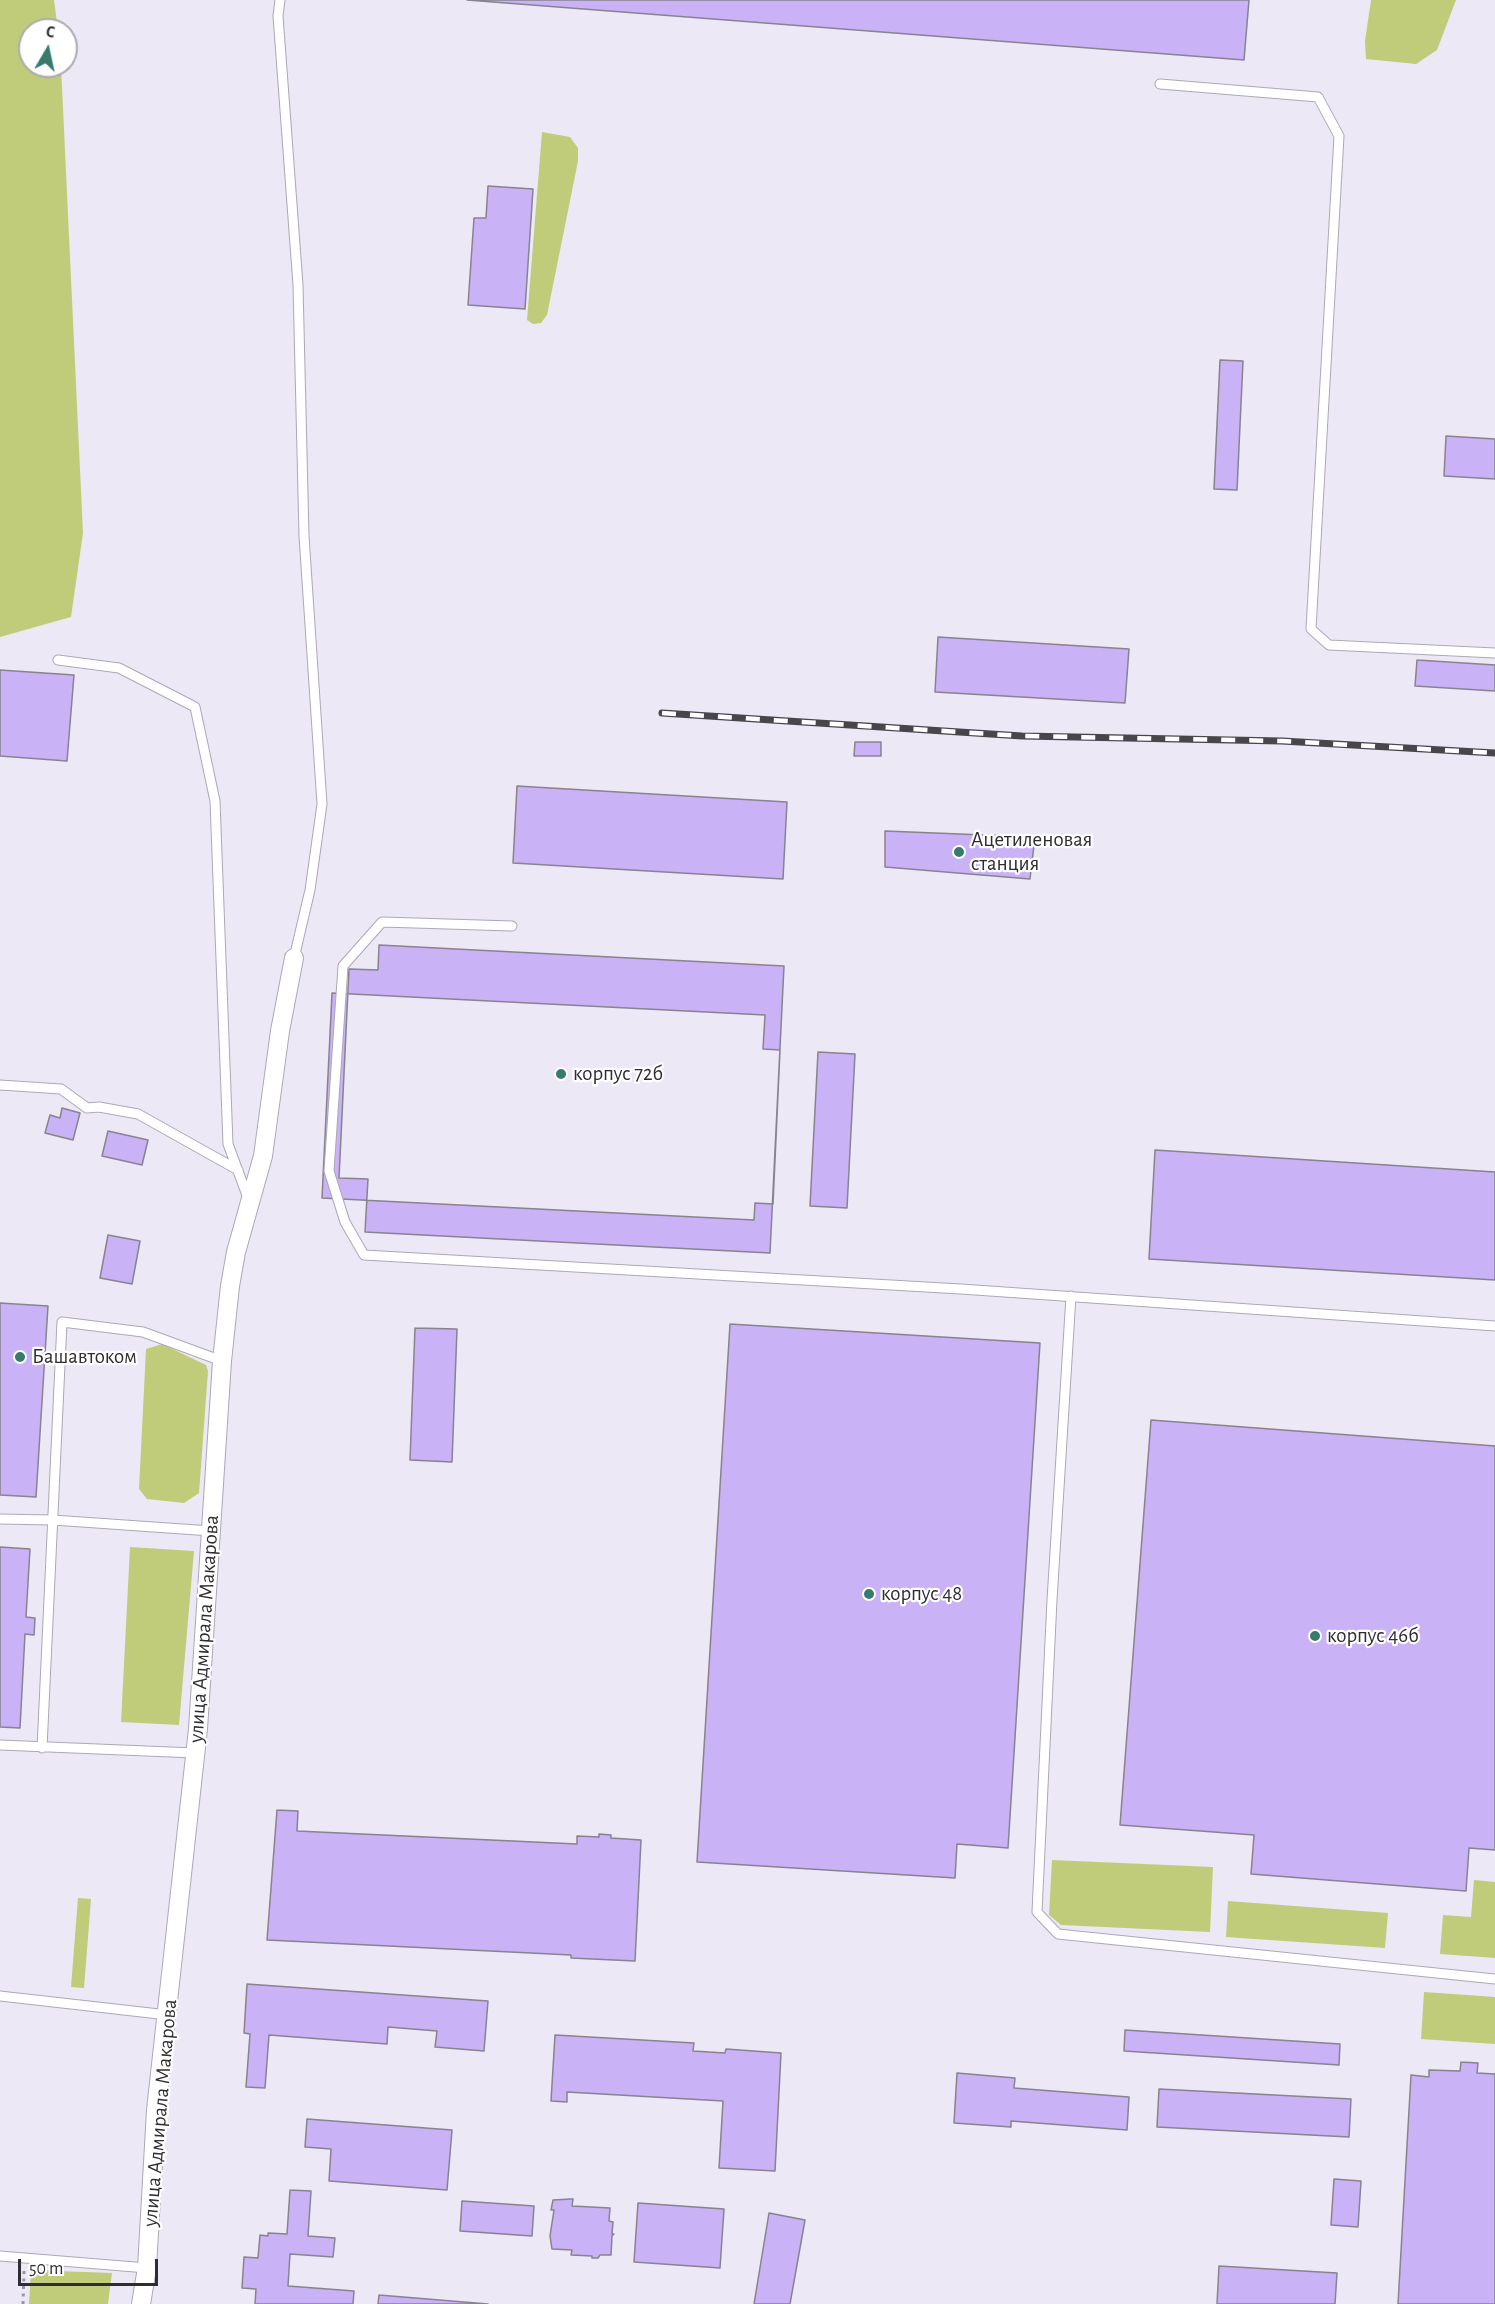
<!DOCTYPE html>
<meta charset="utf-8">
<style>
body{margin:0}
#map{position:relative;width:1495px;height:2304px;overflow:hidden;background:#ede8f6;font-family:"Alegreya Sans",sans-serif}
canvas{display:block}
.north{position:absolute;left:18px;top:18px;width:60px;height:60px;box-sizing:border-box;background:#fff;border:2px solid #acabad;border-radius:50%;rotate:9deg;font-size:16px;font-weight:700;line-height:24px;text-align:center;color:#2f2d32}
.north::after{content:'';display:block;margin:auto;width:21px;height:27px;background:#367b6e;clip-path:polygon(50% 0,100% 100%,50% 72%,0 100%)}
.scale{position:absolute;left:18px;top:2259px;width:140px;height:27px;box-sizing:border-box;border:3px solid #2f2d32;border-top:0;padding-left:8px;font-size:18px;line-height:21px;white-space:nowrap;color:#2f2d32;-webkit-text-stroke:4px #fff;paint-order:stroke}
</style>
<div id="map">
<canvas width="1495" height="2304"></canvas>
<div class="north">С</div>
<div class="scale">50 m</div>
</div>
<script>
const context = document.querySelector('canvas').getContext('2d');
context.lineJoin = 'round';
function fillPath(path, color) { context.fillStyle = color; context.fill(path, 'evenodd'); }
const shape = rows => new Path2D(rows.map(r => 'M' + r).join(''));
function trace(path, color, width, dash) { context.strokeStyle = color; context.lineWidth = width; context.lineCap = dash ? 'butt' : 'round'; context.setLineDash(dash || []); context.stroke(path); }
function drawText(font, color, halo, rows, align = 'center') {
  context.font = font + ' "Alegreya Sans",sans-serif'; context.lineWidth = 4.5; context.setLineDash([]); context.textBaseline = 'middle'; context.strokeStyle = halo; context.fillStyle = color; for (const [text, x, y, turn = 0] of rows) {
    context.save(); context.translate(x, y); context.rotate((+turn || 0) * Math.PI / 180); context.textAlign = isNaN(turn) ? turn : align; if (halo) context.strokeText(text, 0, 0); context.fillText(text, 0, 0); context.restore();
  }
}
const green = shape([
 [0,0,54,0,58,30,30,30,30,66,61,66,83,533,71,617,0,637],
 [1371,0,1456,0,1437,50,1416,64,1366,59,1365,41],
 [542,132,570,137,578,148,578,161,547,315,541,323,533,324,527,320],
 [162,1344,206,1365,208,1371,199,1493,184,1503,147,1499,139,1489,146,1349],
 [130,1547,194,1551,179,1725,121,1722],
 [1052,1860,1213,1867,1210,1932,1061,1925,1049,1915],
 [1474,1880,1495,1882,1495,1958,1440,1954,1443,1915,1471,1917],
 [78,1898,91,1899,84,1988,71,1987],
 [1228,1901,1388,1913,1385,1948,1226,1937],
 [1424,1992,1495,1997,1495,2044,1421,2039],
 [31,2270,112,2273,108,2304,29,2304]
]);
const building = shape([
 [467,0,1249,0,1244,60,467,0],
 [488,186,533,189,525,309,468,305,474,218,486,218,488,186],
 [1220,360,1243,361,1237,490,1214,489,1220,360],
 [1446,436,1495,439,1495,479,1444,476,1446,436],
 [938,637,1129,649,1125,703,935,692,938,637],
 [1417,660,1495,665,1495,691,1415,686,1417,660],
 [0,670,74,675,67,761,0,756,0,670],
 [855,742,881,742,881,756,854,756,855,742],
 [517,786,787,802,783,879,513,863,517,786],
 [885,831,1035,837,1030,879,885,867,885,831],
 [379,945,784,966,770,1253,365,1232,368,1179,339,1178,349,969,378,970,379,945],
 [332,993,765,1015,763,1049,780,1050,773,1204,755,1203,754,1220,322,1198,332,993],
 [818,1052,855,1054,847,1208,810,1206,818,1052],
 [62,1108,80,1113,73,1140,45,1133,50,1115,60,1118,62,1108],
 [108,1131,148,1140,142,1165,102,1156,108,1131],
 [1155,1150,1495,1172,1495,1280,1149,1259,1155,1150],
 [108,1235,140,1241,132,1284,100,1278,108,1235],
 [0,1303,48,1306,36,1497,0,1495,0,1303],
 [730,1324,1040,1343,1008,1848,957,1844,955,1878,697,1862,730,1324],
 [415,1328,457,1329,452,1462,410,1460,415,1328],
 [1151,1420,1495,1446,1495,1850,1469,1848,1466,1891,1251,1874,1254,1835,1120,1825,1151,1420],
 [0,1547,30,1549,26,1617,35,1618,34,1635,25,1634,20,1728,0,1727,0,1547],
 [277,1810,298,1811,297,1831,577,1844,577,1836,599,1837,599,1834,611,1835,611,1838,641,1840,635,1961,571,1958,571,1955,267,1940,277,1810],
 [247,1984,488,2001,484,2051,435,2047,437,2031,388,2027,387,2044,269,2035,265,2088,246,2087,250,2034,244,2033,247,1984],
 [1125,2030,1340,2044,1339,2065,1124,2051,1125,2030],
 [555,2035,694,2043,693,2051,725,2053,726,2049,781,2053,775,2171,719,2168,723,2101,567,2092,567,2102,551,2101,555,2035],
 [1461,2062,1478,2063,1477,2073,1495,2074,1495,2304,1398,2304,1411,2075,1429,2077,1429,2070,1460,2071,1461,2062],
 [957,2073,1015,2078,1014,2088,1129,2097,1127,2130,1011,2121,1011,2127,954,2123,957,2073],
 [1159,2089,1351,2099,1349,2137,1157,2127,1159,2089],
 [307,2119,452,2130,447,2190,329,2181,331,2149,305,2147,307,2119],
 [1334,2179,1361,2181,1358,2227,1331,2225,1334,2179],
 [290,2190,311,2191,308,2236,335,2238,333,2257,290,2254,288,2286,354,2291,353,2304,255,2304,256,2289,242,2288,244,2257,258,2258,260,2235,268,2236,268,2233,287,2234,290,2190],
 [571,2199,573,2199,572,2206,610,2208,609,2221,613,2222,612,2234,614,2234,612,2236,611,2255,600,2255,598,2258,592,2258,592,2256,571,2255,572,2250,552,2249,550,2236,554,2210,551,2210,553,2200,571,2199],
 [462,2201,534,2206,532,2236,460,2231,462,2201],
 [638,2203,724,2209,720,2268,634,2262,638,2203],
 [769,2213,805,2220,790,2304,754,2304,769,2213],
 [1219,2266,1337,2273,1335,2304,1217,2304,1219,2266],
 [379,2295,488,2304,378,2304,379,2295]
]);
const path = shape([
 [23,2304,24,2270]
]);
const lane = shape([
 [280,0,278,16,298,285,304,536,322,804,310,890,294,958],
 [1160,84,1318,97,1339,136,1311,629,1329,645,1495,653],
 [58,660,119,668,195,707,215,801,228,1144,248,1198],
 [512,926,382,922,343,966,329,1171,345,1222,364,1255,961,1289,1495,1326],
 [0,1085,61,1089,87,1108,99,1107,138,1114,238,1170],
 [1071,1296,1052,1600,1037,1912,1058,1934,1495,1979],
 [0,1519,53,1520,211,1531],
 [0,1745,195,1753],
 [42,1748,62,1322,143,1332,222,1361],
 [0,1996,168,2015],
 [0,2256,147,2268]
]);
const street = shape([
 [141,2304,147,2268,156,2110,198,1729,222,1361,230,1286,236,1252,263,1156,280,1031,294,958]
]);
const rail = shape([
 [662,713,1022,736,1282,741,1495,753]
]);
const markers = [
 [959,852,6,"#367b6e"],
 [561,1074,6,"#367b6e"],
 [20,1357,6,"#367b6e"],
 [869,1594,6,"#367b6e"],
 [1315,1636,6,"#367b6e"]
];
const poiNames = [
 ["Ацетиленовая",971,840],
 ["станция",971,864],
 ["корпус 72б",573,1074],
 ["Башавтоком",32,1357],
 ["корпус 48",881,1594],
 ["корпус 46б",1327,1636]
];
const streetNames = [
 ["улица Адмирала Макарова",204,1629,-86],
 ["улица Адмирала Макарова",160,2113,-85]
];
fillPath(green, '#c0cc79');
fillPath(building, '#c9b2f6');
trace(building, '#87838f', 1.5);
trace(lane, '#aca8b5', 11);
trace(street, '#aca8b5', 20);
trace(path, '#9b97a1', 3, [3, 4.5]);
trace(lane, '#fff', 9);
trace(street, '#fff', 18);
trace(rail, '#48464c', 7);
trace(rail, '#fff', 4.5, [14]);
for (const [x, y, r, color] of markers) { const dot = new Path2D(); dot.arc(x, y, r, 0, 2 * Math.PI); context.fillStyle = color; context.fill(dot); trace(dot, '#fff', 2); }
drawText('21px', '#2f2d32', '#fff', poiNames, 'left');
drawText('21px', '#2f2d32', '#fff', streetNames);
</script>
